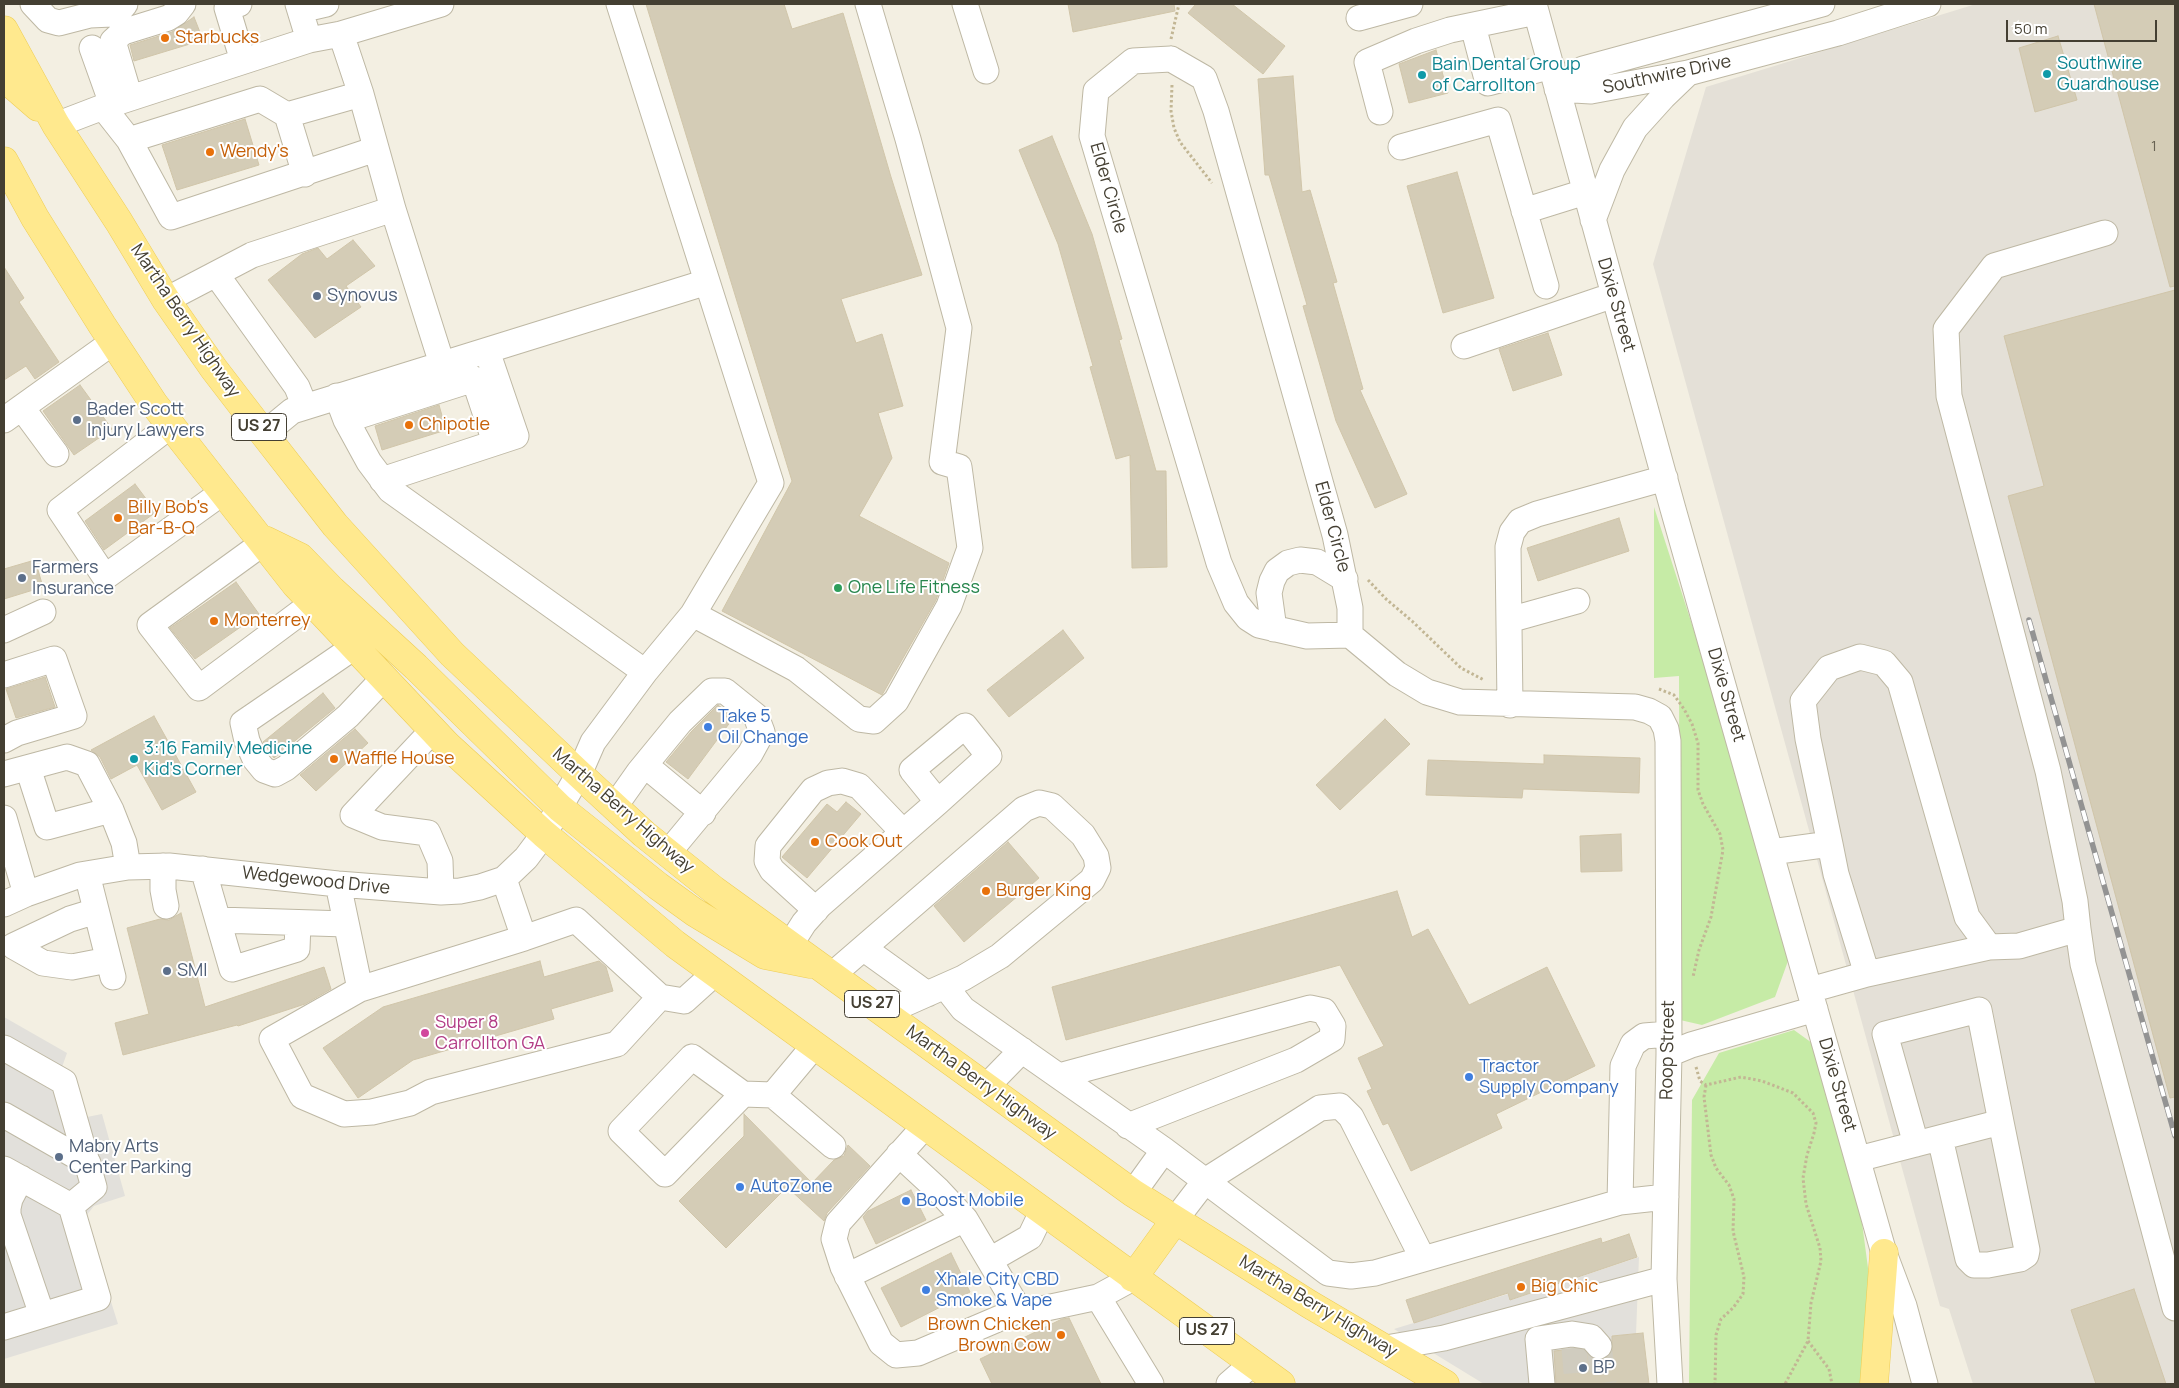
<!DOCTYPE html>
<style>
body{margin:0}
#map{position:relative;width:2179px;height:1388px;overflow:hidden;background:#f3efe2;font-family:Manrope,sans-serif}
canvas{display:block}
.frame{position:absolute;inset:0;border:5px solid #443f32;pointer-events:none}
.scale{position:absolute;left:2006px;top:20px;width:151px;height:22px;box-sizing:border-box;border:2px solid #443f32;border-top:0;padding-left:6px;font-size:15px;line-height:18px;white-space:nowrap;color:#443f32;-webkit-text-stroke:4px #fff;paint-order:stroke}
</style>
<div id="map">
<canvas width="2179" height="1388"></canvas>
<div class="frame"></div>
<div class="scale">50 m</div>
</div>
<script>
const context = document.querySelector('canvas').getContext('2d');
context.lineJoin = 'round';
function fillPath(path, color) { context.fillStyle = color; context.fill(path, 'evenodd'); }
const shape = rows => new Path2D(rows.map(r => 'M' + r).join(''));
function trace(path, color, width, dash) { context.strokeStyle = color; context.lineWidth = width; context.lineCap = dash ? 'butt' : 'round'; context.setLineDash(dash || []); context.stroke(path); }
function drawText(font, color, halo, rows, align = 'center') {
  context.font = font + ' Manrope,sans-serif'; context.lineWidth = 4; context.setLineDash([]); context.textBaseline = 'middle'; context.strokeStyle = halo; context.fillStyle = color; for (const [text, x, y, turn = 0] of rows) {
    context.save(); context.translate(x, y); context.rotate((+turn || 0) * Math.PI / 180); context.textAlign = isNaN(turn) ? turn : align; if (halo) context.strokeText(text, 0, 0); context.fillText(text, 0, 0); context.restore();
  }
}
const industrial = shape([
 [1976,4,2175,4,2175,1384,1973,1384,1949,1309,1940,1306,1653,264,1706,87]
]);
const green = shape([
 [1654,507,1718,705,1788,961,1775,997,1702,1025,1680,1020,1679,676,1654,678],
 [1794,1030,1812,1043,1860,1208,1870,1283,1868,1384,1689,1384,1692,1100,1719,1053]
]);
const parking = shape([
 [4,1017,67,1053,62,1067,87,1117,102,1114,125,1196,94,1206,86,1216,86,1222,118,1324,4,1359],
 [1639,1257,1636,1334,1612,1336,1617,1384,1484,1384,1394,1329,1508,1294,1511,1300]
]);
const building = shape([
 [646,4,784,4,792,29,843,13,891,177,922,275,841,299,856,343,882,334,903,406,878,413,892,458,859,516,949,563,936,600,882,695,722,611,792,481,646,4],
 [1068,4,1174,4,1175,11,1073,32,1068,4],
 [1196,4,1232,4,1285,46,1263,74,1188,13,1196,4],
 [2094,4,2175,4,2175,286,2170,287,2094,4],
 [194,17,203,40,134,61,130,45,172,32,194,17],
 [2058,36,2077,100,2035,112,2019,48,2058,36],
 [1436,50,1448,93,1409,103,1399,64,1436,50],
 [1293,76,1302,192,1310,190,1337,282,1333,283,1363,389,1360,390,1407,494,1375,508,1336,421,1303,306,1307,305,1269,175,1265,175,1258,79,1293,76],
 [245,119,259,165,177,190,162,145,245,119],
 [1052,136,1092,234,1122,339,1119,340,1156,471,1166,471,1167,567,1132,568,1130,455,1116,459,1090,367,1093,366,1058,244,1019,150,1052,136],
 [1457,172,1494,298,1443,313,1407,186,1457,172],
 [353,240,375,266,346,286,361,307,315,338,268,280,302,254,318,248,327,259,353,240],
 [4,267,24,298,19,302,59,362,35,379,26,366,4,380,4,267],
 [2175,290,2175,1097,2170,1098,2008,496,2044,486,2004,336,2175,290],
 [1548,333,1562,375,1513,391,1499,349,1548,333],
 [80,385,112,429,74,455,43,411,80,385],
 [439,405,446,430,382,450,375,426,439,405],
 [135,484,156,512,104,550,85,521,135,484],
 [1619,518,1629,551,1538,581,1527,548,1619,518],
 [35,560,43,587,4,599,4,569,35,560],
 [236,582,259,614,195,659,170,628,236,582],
 [1063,630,1084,658,1009,717,987,690,1063,630],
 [45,677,55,707,16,718,6,689,45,677],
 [323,693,335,708,274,758,263,742,323,693],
 [718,705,734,717,688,779,666,762,691,732,718,705],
 [154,716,196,792,162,810,137,765,111,779,100,757,91,750,154,716],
 [1385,719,1410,744,1340,810,1316,785,1385,719],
 [355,729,368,743,316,791,300,775,355,729],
 [1544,755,1640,758,1639,793,1523,789,1522,798,1426,795,1428,760,1544,764,1544,755],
 [846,802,861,814,807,878,782,857,827,804,837,812,846,802],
 [1621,834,1622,871,1581,872,1580,836,1621,834],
 [1008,842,1039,878,964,942,934,906,1008,842],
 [1397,891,1412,937,1428,929,1469,1005,1547,967,1595,1066,1496,1114,1502,1128,1411,1171,1388,1123,1383,1125,1367,1091,1372,1089,1358,1058,1384,1046,1340,965,1066,1040,1052,987,1397,891],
 [181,913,205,1007,324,967,331,989,305,1004,238,1026,237,1025,123,1055,115,1023,149,1014,127,928,160,919,169,920,181,913],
 [540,961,544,977,599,961,606,967,613,991,551,1009,554,1019,413,1060,358,1098,323,1048,383,1007,540,961],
 [744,1114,812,1183,834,1160,844,1156,848,1145,870,1166,827,1213,824,1221,787,1187,726,1248,679,1201,744,1136,744,1114],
 [911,1190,926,1220,876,1244,863,1217,868,1211,911,1190],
 [1629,1234,1637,1257,1510,1300,1508,1293,1414,1323,1406,1300,1601,1238,1602,1243,1629,1234],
 [951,1253,970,1292,901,1327,881,1288,951,1253],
 [2134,1289,2166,1384,2096,1384,2071,1310,2134,1289],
 [1069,1318,1101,1384,992,1384,980,1359,1062,1319,1069,1318],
 [1643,1333,1649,1384,1556,1384,1554,1351,1573,1349,1584,1350,1594,1359,1602,1360,1609,1356,1612,1351,1612,1336,1643,1333]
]);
const minorTunnel = shape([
 [1599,1346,1604,1384],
 [1574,1348,1577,1384]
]);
const path = shape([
 [1171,39,1179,4],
 [1172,85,1171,111,1174,128,1180,142,1212,183],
 [1368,580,1386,599,1412,621,1461,668,1484,680],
 [1659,689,1674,695,1684,709,1692,724,1698,743,1698,790,1703,804,1720,834,1723,850,1711,917,1699,950,1693,977],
 [1696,1067,1700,1081,1706,1085,1741,1077,1762,1081,1793,1093,1813,1113,1816,1123,1814,1133,1807,1155,1803,1178,1806,1204,1820,1248,1821,1261,1811,1303,1808,1341,1785,1384],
 [1706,1085,1704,1097,1711,1155,1716,1168,1729,1185,1734,1199,1733,1231,1744,1277,1743,1294,1733,1308,1721,1319,1716,1335,1715,1384],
 [1808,1341,1829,1369,1832,1384]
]);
const minor = shape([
 [33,4,48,20,59,23,90,15,112,14,120,10,125,4],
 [239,4,227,8,243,61],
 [298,4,309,40],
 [965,4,986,71],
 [1534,4,1673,509,1884,1253,1904,1306,1925,1384],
 [300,10,326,4],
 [1359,18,1410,4],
 [1473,26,1488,83,1552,66],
 [341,34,361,94,393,209,442,364],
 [92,48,112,104],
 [1171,59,1204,78,1216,111,1335,535,1350,608,1350,635,1307,636,1259,625,1248,618,1236,603,1219,563,1092,136,1096,91,1133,61,1171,59],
 [1557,89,1591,91,1688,73,1838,33,1928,4],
 [1557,89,1583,69,1822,4],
 [130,98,113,41,123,32,168,18,176,13,183,4],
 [103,107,129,140,171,217,376,149],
 [1380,112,1367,62,1416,41,1450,30,1536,12],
 [287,115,361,94],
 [56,125,103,107,309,40,341,34,441,4],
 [129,140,260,99,287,115,305,174],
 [1401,147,1498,120,1546,286],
 [1524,211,1585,192],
 [1593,220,1612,170,1635,128,1663,97,1688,73],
 [216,274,297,387,305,407],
 [166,300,252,255,393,209],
 [1464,346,1614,295],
 [337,396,346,420,369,462,390,490,645,672],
 [22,408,56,454],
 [4,420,113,342],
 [346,420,474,379,495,442],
 [171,425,60,510,105,577,223,492],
 [264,434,292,411,707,282],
 [382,480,516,436,487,351],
 [263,543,150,625,199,688,313,603],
 [693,614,796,669,859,719,874,721,896,701,949,606,970,548,959,467,942,462,959,328,908,139,868,4],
 [1509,620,1577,601],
 [1274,629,1269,593,1272,581,1277,571,1288,563,1300,560,1317,562,1345,579],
 [4,630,43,612],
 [1350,635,1397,674,1427,692,1460,702,1635,707,1649,711,1660,717,1666,729,1668,741,1669,1054,1664,1279,1670,1384],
 [354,647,243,723,247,741,255,759,264,770,275,774,286,768,348,716,383,679],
 [4,675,54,659,74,716,17,733,4,740],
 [1510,705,1508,547,1512,532,1520,521,1537,514,1665,478],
 [433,730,353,815,382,827,428,833,440,861,441,892],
 [645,765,703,813],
 [28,768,47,827,111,810],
 [4,774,67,757,87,764,111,810,124,843,128,867],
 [615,806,639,772,680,722,712,691,725,691,756,716,762,732,750,754,668,853],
 [4,818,26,894],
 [1830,844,1836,874,1867,974,1989,947],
 [1771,852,1830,844,1808,739,1803,701,1829,668,1860,657,1884,663,1900,682,1967,917,1989,947,2019,946,2078,929,2075,901,2048,771,1949,396,1946,329,1994,266,2105,233],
 [163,866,163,890,166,906],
 [203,869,232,969,297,949,298,923],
 [87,874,113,977],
 [338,884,360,989,524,938,504,879],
 [4,904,26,894,80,875,128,867,169,866,338,884,441,892,460,891,480,887,504,879,526,858,544,834,579,774,593,742,645,672,693,614,771,483,619,4],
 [816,910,772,870,767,861,768,846,813,790,828,783,842,781,859,786,903,832],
 [96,911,70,919,13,946,43,963,72,967,108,960],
 [218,920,346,924],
 [2078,929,2083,964,2175,1308],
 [524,938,576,920,660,997,684,1001,715,973],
 [790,945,804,923,820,905,938,802,989,756,965,726,912,770,938,802],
 [863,948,927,994],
 [832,975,1024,809,1039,803,1052,806,1083,835,1096,856,1098,868,1092,880,1000,956,963,978,884,1013],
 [945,986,963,1009,1164,1150,1328,1273,1351,1276,1375,1273,1620,1202,1666,1197],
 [360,989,272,1039,302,1096,344,1114,372,1112,410,1103,431,1092,617,1044,660,997],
 [1810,990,1867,974],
 [814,1046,773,1095,833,1146],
 [4,1048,64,1082,94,1187,71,1206],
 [1669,1054,1691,1045,1815,1009],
 [1059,1076,1310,1008,1324,1011,1333,1026,1332,1039,1296,1060,1128,1126],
 [986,1087,1022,1050],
 [743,1094,665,1174,621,1131,692,1057,743,1094,773,1095],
 [4,1115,88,1163],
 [924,1127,838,1223,834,1239,843,1267,881,1343,896,1355,918,1353,1019,1310,1037,1310,1098,1297,1133,1278],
 [1940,1138,1968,1259,1974,1265,1988,1265,2020,1259,2026,1255,2027,1250,2001,1122],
 [899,1154,938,1190,965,1219,1019,1310],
 [1858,1159,2001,1122,1979,1010,1885,1034,1916,1144],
 [4,1169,71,1206,98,1298,4,1327],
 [21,1178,10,1199,8,1208,8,1215,42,1315],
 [1133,1193,1164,1150],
 [1620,1202,1623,1066,1633,1044,1644,1036,1669,1034],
 [1175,1220,1205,1181,1320,1108,1340,1106,1351,1117,1423,1259],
 [990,1260,1030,1237,1042,1212],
 [847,1276,965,1219],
 [1098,1297,1151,1384],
 [1386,1348,1444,1338,1664,1279],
 [1229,1384,1252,1364],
 [1542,1384,1538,1339,1572,1334,1591,1337,1599,1346]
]);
const major = shape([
 [4,30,56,125,119,222,166,300,214,369,264,434,335,525,452,654,579,774,644,834,714,890,1133,1193,1309,1304,1445,1384],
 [4,74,7,80,38,107],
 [4,161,35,218,102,325,154,404,296,585,447,745,544,834,675,944,1281,1384],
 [265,540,300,557,332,590,416,667,560,808,658,886,694,912,765,955,810,964],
 [1133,1278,1175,1220],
 [1874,1384,1884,1253]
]);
const rail = shape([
 [2029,620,2175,1136]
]);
const markers = [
 [165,38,5,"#e8710a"],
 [2047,74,5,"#0f9aa8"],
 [1422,75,5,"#0f9aa8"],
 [210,152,5,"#e8710a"],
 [317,296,5,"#5c6f8a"],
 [77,420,5,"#5c6f8a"],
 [409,425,5,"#e8710a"],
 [118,518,5,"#e8710a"],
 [22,578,5,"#5c6f8a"],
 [838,588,5,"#2e9e5b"],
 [214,621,5,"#e8710a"],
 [708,727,5,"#3f7fe0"],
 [134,759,5,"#0f9aa8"],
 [334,759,5,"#e8710a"],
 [815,842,5,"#e8710a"],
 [986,891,5,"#e8710a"],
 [167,971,5,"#5c6f8a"],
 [425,1033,5,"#d1479c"],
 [1469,1077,5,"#3f7fe0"],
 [59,1157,5,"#5c6f8a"],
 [740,1187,5,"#3f7fe0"],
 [906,1201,5,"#3f7fe0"],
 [1521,1287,5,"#e8710a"],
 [926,1290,5,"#3f7fe0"],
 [1061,1335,5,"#e8710a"],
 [1583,1368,5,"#5c6f8a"]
];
const numberNames = [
 ["1",2154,147]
];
const shields = [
 [259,427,55],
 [872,1004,55],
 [1207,1331,55]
];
const shieldNames = [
 ["US 27",259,427],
 ["US 27",872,1004],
 ["US 27",1207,1331]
];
const foodNames = [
 ["Starbucks",175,38],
 ["Wendy's",220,152],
 ["Chipotle",419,425],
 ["Billy Bob's",128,508],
 ["Bar-B-Q",128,529],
 ["Monterrey",224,621],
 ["Waffle House",344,759],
 ["Cook Out",825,842],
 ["Burger King",996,891],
 ["Big Chic",1531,1287],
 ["Brown Chicken",1051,1325,"right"],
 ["Brown Cow",1051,1346,"right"]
];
const cultureNames = [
 ["Southwire",2057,64],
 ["Guardhouse",2057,85],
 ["Bain Dental Group",1432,65],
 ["of Carrollton",1432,86],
 ["3:16 Family Medicine",144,749],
 ["Kid's Corner",144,770]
];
const streetNames = [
 ["Southwire Drive",1667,75,-12],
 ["Elder Circle",1108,188,74],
 ["Dixie Street",1616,305,74],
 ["Martha Berry Highway",185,321,56],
 ["Elder Circle",1332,527,75],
 ["Dixie Street",1726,695,74],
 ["Martha Berry Highway",623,811,41],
 ["Wedgewood Drive",316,881,6],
 ["Roop Street",1668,1050,-89],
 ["Martha Berry Highway",981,1083,36],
 ["Dixie Street",1837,1085,74],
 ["Martha Berry Highway",1318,1307,31]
];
const serviceNames = [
 ["Synovus",327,296],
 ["Bader Scott",87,410],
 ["Injury Lawyers",87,431],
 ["Farmers",32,568],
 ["Insurance",32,589],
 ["SMI",177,971],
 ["Mabry Arts",69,1147],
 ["Center Parking",69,1168],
 ["BP",1593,1368]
];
const leisureNames = [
 ["One Life Fitness",848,588]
];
const shopNames = [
 ["Take 5",718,717],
 ["Oil Change",718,738],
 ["Tractor",1479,1067],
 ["Supply Company",1479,1088],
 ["AutoZone",750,1187],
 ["Boost Mobile",916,1201],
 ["Xhale City CBD",936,1280],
 ["Smoke & Vape",936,1301]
];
const hotelNames = [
 ["Super 8",435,1023],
 ["Carrollton GA",435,1044]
];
fillPath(industrial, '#e4e0d7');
fillPath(green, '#c6eba6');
fillPath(parking, '#e2e0db');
fillPath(building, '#d4ccb6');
trace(building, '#d0c5a9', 1);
trace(minorTunnel, '#d0ccbf', 25, [25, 12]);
trace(minor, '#beb8a4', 27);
trace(major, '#eecd55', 29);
trace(path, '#c2b694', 3, [2.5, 2.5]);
trace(minor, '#fff', 25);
trace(major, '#ffe98e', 28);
trace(rail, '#939393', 5.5);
trace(rail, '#fff', 4, [11]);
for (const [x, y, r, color] of markers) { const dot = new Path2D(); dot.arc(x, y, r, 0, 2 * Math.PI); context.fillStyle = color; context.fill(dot); trace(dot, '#fff', 2); }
drawText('15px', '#686253', null, numberNames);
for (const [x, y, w] of shields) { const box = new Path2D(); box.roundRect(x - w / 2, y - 13.5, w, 27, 4); context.fillStyle = '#fff'; context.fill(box); trace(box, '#443f32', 1); }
drawText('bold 16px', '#443f32', null, shieldNames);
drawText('18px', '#c56008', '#fff', foodNames, 'left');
drawText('18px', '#0d838f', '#fff', cultureNames, 'left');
drawText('18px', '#443f32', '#fff', streetNames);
drawText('18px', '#4e5e75', '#fff', serviceNames, 'left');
drawText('18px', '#27864d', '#fff', leisureNames, 'left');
drawText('18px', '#366cbe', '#fff', shopNames, 'left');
drawText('18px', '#b23c85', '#fff', hotelNames, 'left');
</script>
